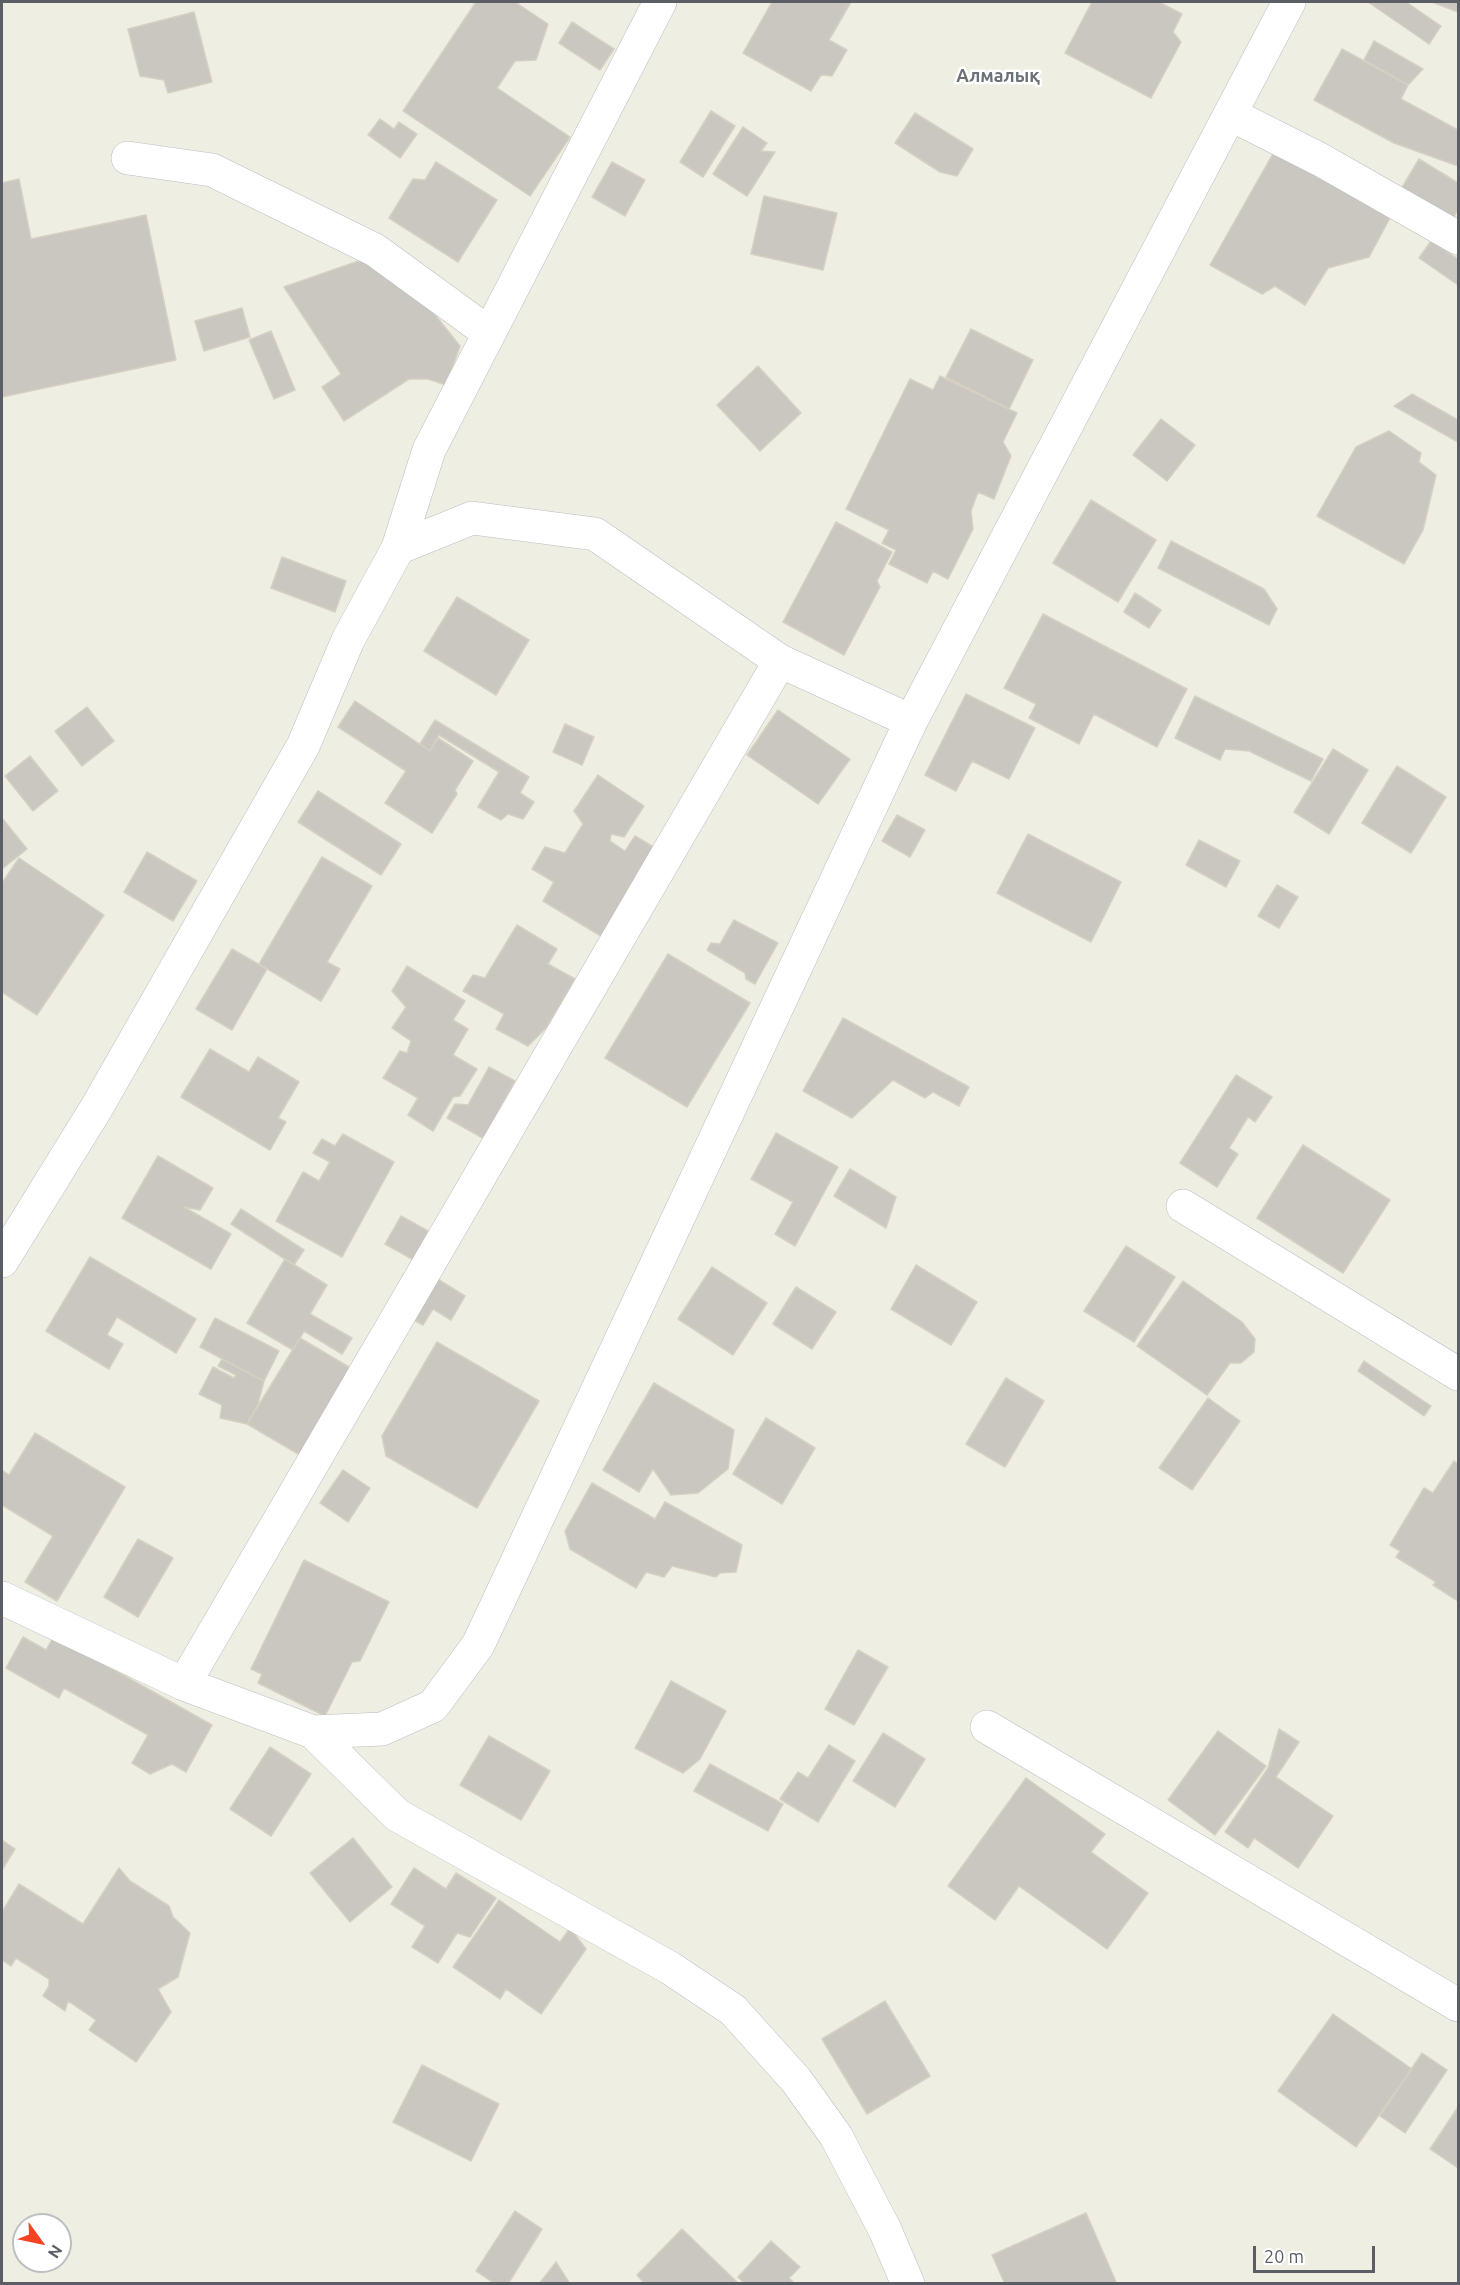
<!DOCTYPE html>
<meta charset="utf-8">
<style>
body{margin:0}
#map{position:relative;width:1460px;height:2285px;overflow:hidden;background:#efeee3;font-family:Ubuntu,sans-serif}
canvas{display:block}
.frame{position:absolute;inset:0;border:3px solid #5b5f65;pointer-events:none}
.north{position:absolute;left:12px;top:2213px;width:60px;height:60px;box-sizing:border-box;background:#fff;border:2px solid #bdbfc1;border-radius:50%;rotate:123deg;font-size:16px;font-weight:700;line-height:24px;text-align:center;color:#5b5f65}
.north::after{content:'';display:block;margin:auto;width:21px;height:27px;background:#f84221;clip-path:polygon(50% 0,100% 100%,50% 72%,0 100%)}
.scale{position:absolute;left:1253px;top:2246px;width:122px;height:27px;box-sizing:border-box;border:3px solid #5b5f65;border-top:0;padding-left:8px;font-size:18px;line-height:21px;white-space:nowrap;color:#5b5f65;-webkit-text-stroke:4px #fff;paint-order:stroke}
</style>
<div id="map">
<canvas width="1460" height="2285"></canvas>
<div class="frame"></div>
<div class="north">N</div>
<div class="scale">20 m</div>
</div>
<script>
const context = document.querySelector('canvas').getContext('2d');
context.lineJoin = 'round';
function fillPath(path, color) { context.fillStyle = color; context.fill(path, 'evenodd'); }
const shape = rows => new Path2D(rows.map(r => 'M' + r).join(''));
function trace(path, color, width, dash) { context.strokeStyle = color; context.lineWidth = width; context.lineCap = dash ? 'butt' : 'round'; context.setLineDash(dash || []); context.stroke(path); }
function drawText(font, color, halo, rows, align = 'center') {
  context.font = font + ' Ubuntu,sans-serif'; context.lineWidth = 5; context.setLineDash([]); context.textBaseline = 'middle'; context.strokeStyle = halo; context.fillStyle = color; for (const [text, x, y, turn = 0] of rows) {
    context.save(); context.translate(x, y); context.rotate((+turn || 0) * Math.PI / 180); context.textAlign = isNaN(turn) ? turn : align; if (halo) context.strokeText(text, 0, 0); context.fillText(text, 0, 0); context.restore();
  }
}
const building = shape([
 [476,2,515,2,548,24,536,60,515,61,497,88,570,137,530,196,403,111,476,2],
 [772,2,851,2,829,40,847,50,832,76,821,75,811,91,743,53,772,2],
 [1092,2,1159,2,1182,14,1173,32,1181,42,1151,98,1065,53,1092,2],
 [1368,2,1406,2,1441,26,1429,44,1368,2],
 [1432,2,1458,2,1458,12,1432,2],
 [194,12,212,82,168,93,164,80,140,76,128,29,194,12],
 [572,22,614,49,600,70,559,43,572,22],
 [1374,41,1423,69,1408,85,1364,60,1374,41],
 [1342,49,1408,85,1401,99,1458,130,1458,166,1394,143,1314,100,1342,49],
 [711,111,735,126,703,177,680,162,711,111],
 [915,113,973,149,957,176,940,172,895,143,915,113],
 [380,119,394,129,399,122,417,134,400,158,368,135,380,119],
 [743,127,767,143,761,151,775,152,747,196,713,174,743,127],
 [1275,150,1391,216,1369,257,1328,268,1305,305,1275,286,1262,294,1210,265,1275,150],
 [1419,159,1458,183,1458,209,1453,219,1401,189,1419,159],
 [436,162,497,200,458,262,389,218,413,179,425,180,436,162],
 [612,162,645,180,625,216,592,197,612,162],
 [19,179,31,239,146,215,176,360,2,397,2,183,19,179],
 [764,196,837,213,823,270,751,254,764,196],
 [1431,241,1458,259,1458,285,1419,258,1431,241],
 [367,258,409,282,460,346,446,385,428,379,409,379,344,421,322,387,341,374,284,287,367,258],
 [242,308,250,337,204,351,195,321,242,308],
 [971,329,1033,360,1009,409,946,377,971,329],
 [271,331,295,390,274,399,249,340,271,331],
 [758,366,801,413,760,451,717,405,758,366],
 [940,376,1017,413,1003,442,1011,456,994,499,978,492,971,511,973,529,948,579,933,571,927,583,889,564,896,550,882,543,889,530,846,509,910,379,933,390,940,376],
 [1412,394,1458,420,1458,442,1394,406,1412,394],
 [1161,419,1195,445,1167,481,1133,455,1161,419],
 [1389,431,1421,453,1419,462,1436,475,1423,530,1404,564,1317,516,1356,447,1389,431],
 [1091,500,1156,540,1118,602,1053,563,1091,500],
 [836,522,892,552,877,581,880,587,844,655,783,622,836,522],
 [1171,541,1264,589,1277,609,1269,625,1158,568,1171,541],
 [282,557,346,581,335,612,271,588,282,557],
 [1135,593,1161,610,1149,628,1124,612,1135,593],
 [457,597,529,640,496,695,424,651,457,597],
 [1043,614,1187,689,1157,747,1094,714,1079,744,1029,718,1036,704,1004,688,1043,614],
 [966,694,1035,728,1009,779,972,761,956,791,925,775,966,694],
 [1195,696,1323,759,1311,781,1249,751,1225,749,1220,760,1175,738,1195,696],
 [355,701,430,751,438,738,473,761,455,790,457,794,432,833,385,803,406,771,338,727,355,701],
 [87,707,114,741,82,766,55,731,87,707],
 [778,710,850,759,818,804,747,755,778,710],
 [435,720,529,777,520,793,534,802,523,819,508,814,501,820,478,807,499,772,439,735,430,751,420,744,435,720],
 [565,724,594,737,582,765,553,752,565,724],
 [1333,749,1368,770,1329,834,1294,812,1333,749],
 [30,756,58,791,33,811,5,776,30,756],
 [1397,766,1446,797,1411,853,1362,823,1397,766],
 [598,775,644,806,624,837,611,834,610,841,625,851,635,836,662,852,609,941,543,901,554,882,532,869,545,847,565,853,583,824,574,811,598,775],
 [318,791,401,844,381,875,298,822,318,791],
 [897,815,925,830,910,857,882,841,897,815],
 [2,818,27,849,2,869,2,818],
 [1028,834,1121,882,1091,942,997,893,1028,834],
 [1199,840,1240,861,1226,887,1186,865,1199,840],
 [147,852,197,881,173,921,124,892,147,852],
 [322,857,372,886,327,962,340,969,321,1001,259,964,322,857],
 [19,858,104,915,37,1015,2,992,2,883,19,858],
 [1277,885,1298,897,1279,928,1258,916,1277,885],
 [734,920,778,943,755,984,746,979,745,973,707,950,711,943,720,944,734,920],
 [517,925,557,949,548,964,575,979,546,1028,528,1046,496,1029,504,1014,463,991,473,975,485,978,517,925],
 [232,949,267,969,232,1030,196,1009,232,949],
 [668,954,750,1003,687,1107,605,1058,668,954],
 [407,966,465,1001,453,1020,468,1029,453,1055,477,1069,460,1096,453,1097,433,1131,408,1115,418,1098,383,1078,400,1051,407,1053,411,1041,392,1028,406,1007,392,991,407,966],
 [843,1018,969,1087,959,1106,933,1092,925,1098,893,1080,852,1118,803,1091,843,1018],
 [210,1049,249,1072,258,1057,299,1082,278,1118,286,1122,270,1150,181,1097,210,1049],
 [489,1067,515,1081,494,1119,488,1141,447,1118,455,1104,468,1105,489,1067],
 [1236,1075,1272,1097,1255,1122,1248,1117,1229,1148,1238,1154,1217,1187,1180,1163,1236,1075],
 [776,1133,838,1167,795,1246,775,1234,793,1202,751,1179,776,1133],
 [343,1134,394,1162,342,1257,276,1221,303,1172,319,1181,330,1162,313,1153,322,1139,335,1146,343,1134],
 [1303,1145,1390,1200,1343,1273,1257,1218,1303,1145],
 [158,1156,213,1188,200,1210,184,1207,231,1234,211,1269,122,1218,158,1156],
 [850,1169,896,1197,886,1228,834,1196,850,1169],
 [241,1209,304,1250,294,1265,231,1224,241,1209],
 [401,1216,437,1236,421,1264,385,1244,401,1216],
 [1126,1246,1175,1277,1134,1342,1084,1311,1126,1246],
 [90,1257,196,1319,176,1353,117,1317,107,1335,123,1344,109,1369,46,1331,90,1257],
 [285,1259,327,1285,310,1314,352,1338,342,1354,304,1331,293,1350,247,1323,285,1259],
 [916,1265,977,1302,951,1345,891,1309,916,1265],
 [712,1267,767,1303,733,1355,678,1319,712,1267],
 [436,1278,465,1296,451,1320,433,1309,423,1325,412,1319,436,1278],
 [1183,1281,1242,1322,1255,1339,1254,1352,1241,1363,1230,1363,1207,1395,1137,1346,1183,1281],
 [796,1287,836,1312,812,1349,773,1324,796,1287],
 [215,1318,279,1351,264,1381,200,1347,215,1318],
 [300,1338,359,1373,300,1455,247,1424,300,1338],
 [437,1342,539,1401,477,1508,386,1456,382,1436,437,1342],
 [222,1359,264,1381,258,1404,247,1424,220,1418,222,1405,199,1394,213,1367,234,1378,236,1375,218,1366,222,1359],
 [1364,1361,1431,1406,1424,1416,1358,1371,1364,1361],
 [1006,1378,1044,1401,1005,1467,966,1444,1006,1378],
 [654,1383,734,1430,728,1469,698,1493,671,1495,653,1469,639,1492,603,1470,654,1383],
 [1208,1398,1240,1421,1192,1490,1159,1468,1208,1398],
 [766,1418,815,1448,782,1504,733,1474,766,1418],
 [35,1433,125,1487,57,1601,25,1582,53,1536,2,1505,2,1470,9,1475,35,1433],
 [1454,1461,1458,1464,1458,1601,1433,1585,1436,1582,1396,1557,1400,1551,1390,1545,1424,1488,1433,1493,1454,1461],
 [343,1470,370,1488,348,1522,320,1503,343,1470],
 [592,1483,655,1519,665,1502,742,1545,736,1572,720,1573,716,1577,672,1566,664,1577,646,1572,636,1588,570,1549,565,1531,592,1483],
 [138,1539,173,1558,138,1617,104,1597,138,1539],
 [304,1560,389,1602,360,1661,352,1662,325,1716,258,1683,262,1674,251,1669,304,1560],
 [54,1636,212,1725,186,1772,172,1764,150,1774,132,1763,148,1735,64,1688,59,1698,6,1668,23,1637,46,1650,54,1636],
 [858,1650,888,1667,854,1725,825,1709,858,1650],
 [671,1681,726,1711,700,1759,683,1773,635,1748,671,1681],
 [1279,1729,1299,1742,1276,1777,1333,1816,1298,1868,1254,1838,1248,1848,1225,1832,1268,1768,1279,1729],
 [1218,1731,1266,1766,1215,1835,1168,1800,1218,1731],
 [883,1733,925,1759,895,1807,853,1781,883,1733],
 [489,1736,550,1771,521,1820,460,1785,489,1736],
 [829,1745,855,1761,818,1822,780,1799,798,1772,808,1778,829,1745],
 [270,1747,311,1774,271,1836,230,1809,270,1747],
 [710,1764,783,1804,768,1831,694,1791,710,1764],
 [1026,1778,1105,1834,1091,1852,1148,1893,1107,1949,1019,1886,995,1920,948,1886,1026,1778],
 [353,1838,392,1887,350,1922,310,1873,353,1838],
 [2,1840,15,1849,2,1870,2,1840],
 [119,1868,130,1881,169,1906,173,1917,190,1933,178,1977,158,1989,171,2012,136,2062,89,2030,96,2020,68,2001,65,2011,43,1996,49,1986,49,1979,16,1958,11,1966,2,1960,2,1912,19,1884,83,1924,119,1868],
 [414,1868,446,1889,456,1873,496,1898,470,1937,457,1933,438,1963,412,1947,425,1926,391,1904,414,1868],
 [499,1900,560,1942,570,1928,586,1949,541,2014,506,1989,500,1999,453,1967,499,1900],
 [885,2001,930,2076,867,2114,822,2039,885,2001],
 [1333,2014,1412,2069,1356,2147,1278,2091,1333,2014],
 [1422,2053,1447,2070,1405,2133,1380,2116,1422,2053],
 [422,2065,499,2104,471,2161,393,2122,422,2065],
 [1458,2107,1458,2168,1430,2149,1458,2107],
 [515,2211,542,2229,508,2284,495,2284,476,2271,515,2211],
 [1086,2213,1117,2284,1005,2284,992,2255,1086,2213],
 [682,2229,739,2284,645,2284,637,2275,682,2229],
 [771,2241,800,2267,789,2278,795,2284,745,2284,738,2277,771,2241],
 [556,2262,570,2284,539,2284,556,2262]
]);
const street = shape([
 [1230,114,1321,160,1458,238],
 [128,158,212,170,375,250,489,333],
 [398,548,472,518,595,534,780,661,911,721],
 [1183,1206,1458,1374],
 [2,1261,97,1107,303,746,348,640,398,548,429,450,660,2],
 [2,1598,184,1684,313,1732,382,1729,433,1706,478,1645,911,721,1289,2],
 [184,1684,780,661],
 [987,1727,1458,2005],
 [313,1732,397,1815,670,1968,733,2010,796,2080,836,2136,885,2230,908,2284]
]);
const quarterNames = [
 ["Алмалық",998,76]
];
fillPath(building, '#cac7c0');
trace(building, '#d5d0c1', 1.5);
trace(street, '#bbbdc3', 34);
trace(street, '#fff', 33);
drawText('bold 18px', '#6c7177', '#fff', quarterNames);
</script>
